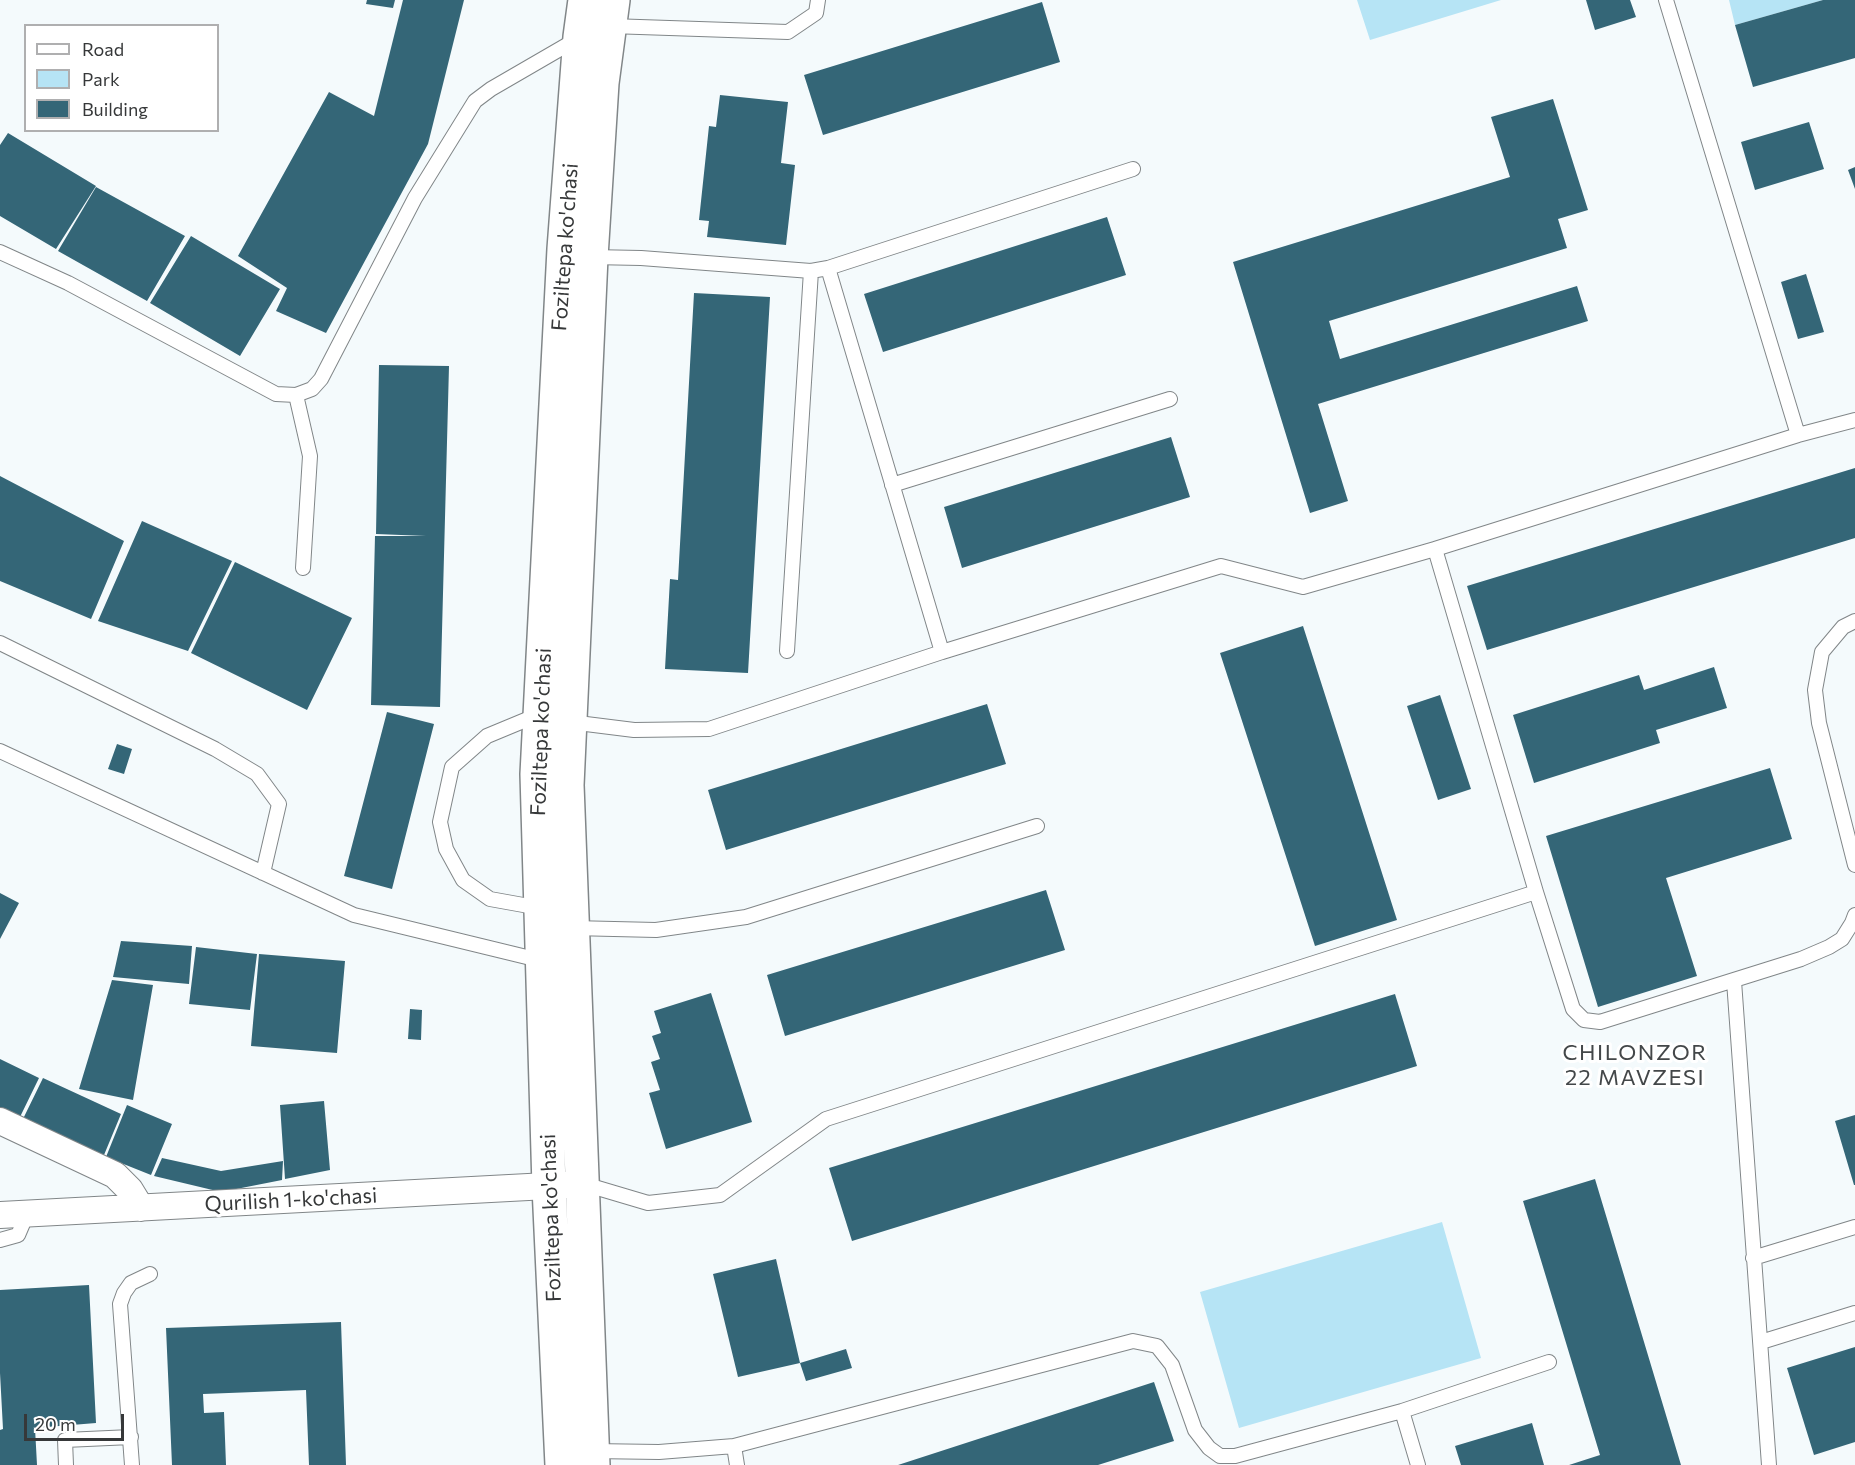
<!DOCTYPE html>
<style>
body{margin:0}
#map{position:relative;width:1855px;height:1465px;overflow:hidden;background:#f4fafc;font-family:Commissioner,sans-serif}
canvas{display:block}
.legend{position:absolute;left:24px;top:24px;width:195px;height:108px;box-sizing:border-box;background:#fff;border:2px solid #afafb0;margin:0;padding:8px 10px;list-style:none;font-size:18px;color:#363839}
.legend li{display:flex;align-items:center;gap:12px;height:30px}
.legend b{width:30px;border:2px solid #afafb0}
.scale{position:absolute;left:24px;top:1414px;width:100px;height:27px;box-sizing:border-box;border:3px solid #363839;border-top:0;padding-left:8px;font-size:18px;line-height:21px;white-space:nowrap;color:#363839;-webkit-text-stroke:4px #fff;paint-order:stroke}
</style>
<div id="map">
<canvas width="1855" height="1465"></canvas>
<ul class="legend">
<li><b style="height:8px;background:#fff"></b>Road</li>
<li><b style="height:16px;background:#b6e4f5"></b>Park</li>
<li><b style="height:16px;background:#346677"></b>Building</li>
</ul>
<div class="scale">20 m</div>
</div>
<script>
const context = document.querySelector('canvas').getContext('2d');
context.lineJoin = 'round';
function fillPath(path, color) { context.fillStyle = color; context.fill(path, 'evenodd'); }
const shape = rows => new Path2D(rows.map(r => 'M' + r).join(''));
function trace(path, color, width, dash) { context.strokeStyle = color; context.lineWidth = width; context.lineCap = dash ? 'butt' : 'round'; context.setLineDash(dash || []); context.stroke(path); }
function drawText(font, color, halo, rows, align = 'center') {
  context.font = font + ' Commissioner,sans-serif'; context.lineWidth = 6; context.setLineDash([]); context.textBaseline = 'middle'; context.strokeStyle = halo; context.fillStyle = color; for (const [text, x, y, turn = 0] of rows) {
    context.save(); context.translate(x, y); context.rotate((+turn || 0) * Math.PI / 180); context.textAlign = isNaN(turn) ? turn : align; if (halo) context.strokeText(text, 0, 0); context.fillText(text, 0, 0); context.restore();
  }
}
const green = shape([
 [1357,0,1501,0,1370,40],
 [1729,0,1823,0,1735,25],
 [1442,1222,1481,1358,1239,1428,1200,1292]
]);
const building = shape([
 [367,0,395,0,393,8,366,4],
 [403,0,464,0,428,144,326,333,276,311,287,288,238,256,329,92,374,116],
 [1586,0,1630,0,1636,17,1595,30],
 [1823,0,1855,0,1855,58,1753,87,1735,25],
 [1042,2,1060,62,823,135,804,75],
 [720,95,788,102,781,163,795,165,786,245,707,237,709,221,699,220,709,126,716,127],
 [1553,99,1588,210,1558,219,1567,248,1329,321,1340,359,1577,286,1588,321,1318,404,1348,501,1310,513,1233,262,1510,177,1491,117],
 [1809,122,1824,169,1755,190,1741,142],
 [8,133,96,186,56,249,0,216,0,145],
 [1855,167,1855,189,1848,170],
 [96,187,185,236,147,301,58,251],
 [1107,217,1126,275,883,352,864,294],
 [191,236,280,289,240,356,150,303],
 [1806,274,1824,332,1798,339,1781,282],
 [694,293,770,297,748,673,665,669,670,579,678,580],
 [379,365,449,366,440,707,371,705,375,536,426,536,376,534],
 [1171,437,1190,497,962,568,944,507],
 [1855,468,1855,538,1487,650,1467,586],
 [0,476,124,541,91,619,0,581],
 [142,521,232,561,188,651,98,621],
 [235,562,352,618,307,710,191,653],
 [1303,626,1397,920,1315,946,1220,653],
 [1714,667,1727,708,1656,730,1660,743,1534,783,1513,715,1639,675,1644,690],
 [1440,695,1471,789,1438,800,1407,706],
 [987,704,1006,764,726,850,708,790],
 [387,712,434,724,392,889,344,876],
 [117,744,132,749,124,774,108,769],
 [1770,768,1792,839,1666,878,1697,976,1598,1007,1546,836],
 [1046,890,1065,950,785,1036,767,975],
 [0,893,19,903,0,939],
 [121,941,192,946,189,984,113,977],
 [196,947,257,954,250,1010,189,1004],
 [259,954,345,961,337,1053,251,1046],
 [112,980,153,985,133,1100,79,1089],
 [711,993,752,1122,666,1149,649,1093,660,1090,651,1062,660,1059,652,1036,661,1033,654,1011],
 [1395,994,1417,1066,852,1241,829,1168],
 [410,1009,422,1010,421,1040,408,1039],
 [0,1059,39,1078,19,1119,0,1109],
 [43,1078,121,1114,104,1155,22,1121],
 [324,1101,330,1170,285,1179,280,1105],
 [127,1105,172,1124,151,1175,106,1157],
 [1855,1115,1855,1185,1854,1185,1835,1121],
 [162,1158,221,1171,283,1161,282,1180,221,1192,154,1176],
 [1595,1179,1681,1465,1569,1465,1600,1455,1523,1201],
 [776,1259,800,1363,738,1377,713,1274],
 [89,1285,96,1423,35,1428,37,1465,0,1465,0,1430,3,1429,0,1373,0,1290],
 [341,1322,346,1465,309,1465,306,1390,203,1394,204,1413,224,1412,226,1465,172,1465,166,1328],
 [1855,1347,1855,1442,1814,1455,1787,1368],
 [846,1349,852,1368,806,1381,800,1363],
 [1154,1382,1174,1441,1098,1465,898,1465],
 [1532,1423,1544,1465,1461,1465,1455,1446]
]);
const lane = shape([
 [1666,0,1798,435,1435,549,1536,892,1573,1009,1584,1020,1600,1022,1801,959,1829,947,1842,939,1852,923,1855,915],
 [610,26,788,32,816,13,818,0],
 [0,252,68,283,276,394,296,395,312,389,321,379,415,198,475,101,491,89,579,38],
 [591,257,641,258,811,271,828,268,942,652,1221,566,1303,587,1435,549],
 [828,268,1133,169],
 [296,395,310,456,303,568],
 [1798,435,1855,420],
 [892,485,1170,399],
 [1855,621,1843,627,1822,652,1815,690,1819,723,1855,865],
 [0,643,215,749,257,774,279,804,263,873],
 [787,651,811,271],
 [540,714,487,736,452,767,440,822,446,849,463,880,490,899,540,908],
 [570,722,634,730,709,729,942,652],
 [0,751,354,915,543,961],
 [572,928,656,930,746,917,1037,826],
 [1734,981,1769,1465],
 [584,1184,648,1203,720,1195,826,1119,1536,892],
 [0,1240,18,1235,27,1214],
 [1753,1258,1855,1227],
 [1761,1342,1855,1313],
 [1402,1411,1418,1465],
 [734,1446,737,1465],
 [592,1451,659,1452,734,1446,1133,1341,1157,1346,1172,1365,1195,1430,1209,1448,1220,1456,1235,1456,1402,1411,1549,1362],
 [66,1465,65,1440,131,1437],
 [132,1465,120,1304,124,1293,131,1283,150,1274]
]);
const street = shape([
 [0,1121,115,1175,130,1190,141,1208],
 [0,1215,566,1185]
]);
const secondary = shape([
 [562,1465,549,1187,537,774,564,249,580,37,585,0],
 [593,1465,567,785,591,257,602,83,613,0]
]);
const streetNames = [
 ["Foziltepa ko'chasi",565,247,-86],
 ["Foziltepa ko'chasi",541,732,-88],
 ["Qurilish 1-ko'chasi",291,1200,-3],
 ["Foziltepa ko'chasi",551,1218,-92]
];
const neighbourhoodNames = [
 ["CHILONZOR",1635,1053],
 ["22 MAVZESI",1635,1078]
];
fillPath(green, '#b6e4f5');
fillPath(building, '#346677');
trace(lane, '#818688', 16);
trace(street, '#818688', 28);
trace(secondary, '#818688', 36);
trace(lane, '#fff', 14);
trace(street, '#fff', 26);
trace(secondary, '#fff', 33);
drawText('21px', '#363839', '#fff', streetNames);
context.letterSpacing = '1.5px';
drawText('22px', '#434749', '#fff', neighbourhoodNames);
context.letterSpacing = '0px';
</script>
